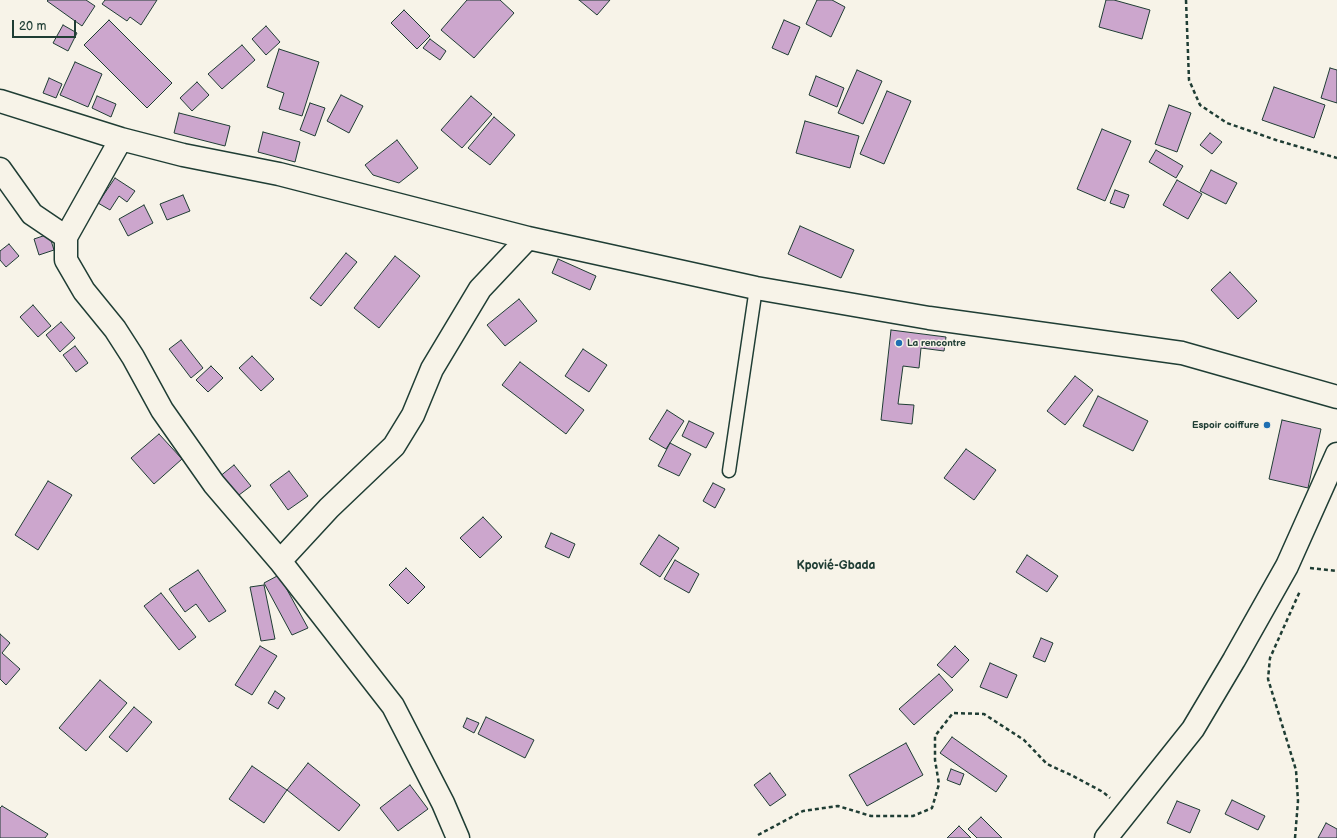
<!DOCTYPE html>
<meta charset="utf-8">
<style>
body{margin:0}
#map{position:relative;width:1337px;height:838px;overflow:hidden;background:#f7f3e8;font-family:"Balsamiq Sans",sans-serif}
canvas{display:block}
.scale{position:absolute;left:12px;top:20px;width:64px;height:18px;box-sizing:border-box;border:2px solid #1f3d34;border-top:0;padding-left:5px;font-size:12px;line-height:14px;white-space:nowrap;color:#1f3d34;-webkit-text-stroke:3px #f7f3e8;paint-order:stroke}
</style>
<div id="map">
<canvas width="1337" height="838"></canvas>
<div class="scale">20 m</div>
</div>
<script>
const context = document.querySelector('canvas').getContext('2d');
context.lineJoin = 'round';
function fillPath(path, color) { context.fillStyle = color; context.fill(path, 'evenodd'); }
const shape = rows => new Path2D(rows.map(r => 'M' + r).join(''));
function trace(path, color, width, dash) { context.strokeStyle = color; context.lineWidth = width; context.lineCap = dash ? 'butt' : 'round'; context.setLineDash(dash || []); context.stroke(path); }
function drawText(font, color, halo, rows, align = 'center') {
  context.font = font + ' "Balsamiq Sans",sans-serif'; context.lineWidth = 3; context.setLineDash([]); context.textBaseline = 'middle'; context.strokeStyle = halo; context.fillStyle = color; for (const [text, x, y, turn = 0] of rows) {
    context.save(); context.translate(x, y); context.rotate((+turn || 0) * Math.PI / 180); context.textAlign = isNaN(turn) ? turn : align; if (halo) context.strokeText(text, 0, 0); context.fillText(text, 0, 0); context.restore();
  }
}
const building = shape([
 [48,0,86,0,95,6,82,26,47,1,48,0],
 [105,0,157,0,141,25,130,17,127,21,102,4,105,0],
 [467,0,500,0,514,13,474,58,441,30,467,0],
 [579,0,610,0,597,15,579,0],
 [817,0,832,0,845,7,831,37,806,24,817,0],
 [1106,0,1114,0,1150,10,1142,39,1099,27,1106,0],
 [404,10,430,36,417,49,391,23,404,10],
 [109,20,172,83,147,108,84,45,109,20],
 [784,20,800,27,788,55,772,48,784,20],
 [63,25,77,33,68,51,53,43,63,25],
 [266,26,280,42,266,55,252,39,266,26],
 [430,39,446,51,440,60,423,48,430,39],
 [242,45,255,60,222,89,208,74,242,45],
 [279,49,319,62,302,116,279,109,284,93,267,87,279,49],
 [75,62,102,74,88,107,60,95,75,62],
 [1330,68,1337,70,1337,103,1321,98,1330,68],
 [857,70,882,81,863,124,838,113,857,70],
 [816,76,844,88,837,107,809,95,816,76],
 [49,78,62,84,56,98,43,93,49,78],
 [197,82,209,95,192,111,180,98,197,82],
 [1274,87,1325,105,1314,138,1262,120,1274,87],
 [887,91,911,101,884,164,860,154,887,91],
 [341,95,363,106,349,133,327,121,341,95],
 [97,96,116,104,111,117,92,108,97,96],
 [471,96,492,114,462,148,441,130,471,96],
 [310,103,325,108,315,136,300,130,310,103],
 [1169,105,1191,113,1177,152,1155,144,1169,105],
 [179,113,230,126,225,146,174,133,179,113],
 [494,117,515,135,490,165,468,148,494,117],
 [805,121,859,136,850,168,796,153,805,121],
 [1102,129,1131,141,1105,201,1077,189,1102,129],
 [263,132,300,142,295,162,258,152,263,132],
 [1210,133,1222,142,1212,154,1200,145,1210,133],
 [397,140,418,168,399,183,373,175,365,165,397,140],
 [1156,150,1183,166,1176,178,1149,162,1156,150],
 [1211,170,1237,183,1226,204,1200,191,1211,170],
 [115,178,135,191,127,202,119,196,110,210,98,203,115,178],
 [1177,180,1202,194,1188,219,1163,205,1177,180],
 [1115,190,1129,195,1124,208,1110,203,1115,190],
 [183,195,190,211,167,220,160,204,183,195],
 [144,205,153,223,128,236,119,219,144,205],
 [800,226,854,250,841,278,788,254,800,226],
 [49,234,54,250,39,255,34,239,49,234],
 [9,244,19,256,6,267,0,260,0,251,9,244],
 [346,253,357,262,321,306,310,298,346,253],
 [395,256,420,276,379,328,354,308,395,256],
 [558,259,596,276,590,290,552,273,558,259],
 [1230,272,1257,301,1238,319,1211,290,1230,272],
 [519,299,537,321,505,346,487,325,519,299],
 [33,305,51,326,38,337,20,317,33,305],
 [61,322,75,338,60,352,46,335,61,322],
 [891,330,946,337,944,351,921,348,919,368,903,366,898,404,914,405,912,424,881,420,891,330],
 [181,340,203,368,191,378,169,349,181,340],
 [75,346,88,363,76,372,63,355,75,346],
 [583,349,607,365,589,392,565,376,583,349],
 [252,356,274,379,261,391,239,368,252,356],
 [520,362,584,410,566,434,502,385,520,362],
 [211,366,223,378,208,392,196,380,211,366],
 [1075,376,1093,390,1065,425,1047,411,1075,376],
 [1098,396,1148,421,1133,451,1083,426,1098,396],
 [667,410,684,421,666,449,649,439,667,410],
 [1282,420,1321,429,1308,488,1269,479,1282,420],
 [689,421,714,433,706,448,682,436,689,421],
 [159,434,182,459,154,484,131,458,159,434],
 [670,443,691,454,679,476,658,466,670,443],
 [966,449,996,470,974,500,944,478,966,449],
 [234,465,251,486,235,498,219,477,234,465],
 [289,471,308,496,288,510,270,485,289,471],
 [48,481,72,495,38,550,15,535,48,481],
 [713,483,725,489,715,508,703,501,713,483],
 [483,517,502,537,480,558,460,538,483,517],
 [551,533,575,544,569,558,545,547,551,533],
 [659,535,679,548,660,577,640,564,659,535],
 [1027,555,1058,576,1047,592,1016,572,1027,555],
 [675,560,699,574,689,593,664,579,675,560],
 [406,568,425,587,408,604,389,585,406,568],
 [198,570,226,611,209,622,196,604,185,612,169,589,198,570],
 [279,575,308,628,292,635,264,583,279,575],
 [264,585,275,639,261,641,250,587,264,585],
 [161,593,196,637,179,650,144,606,161,593],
 [0,634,10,643,2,653,20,669,6,685,0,679,0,634],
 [1041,638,1053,643,1045,662,1033,657,1041,638],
 [260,646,277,656,252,695,235,685,260,646],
 [955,646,969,660,952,678,937,665,955,646],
 [990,663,1017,675,1007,698,980,687,990,663],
 [939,674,953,690,914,725,899,709,939,674],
 [100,680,127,703,86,751,59,728,100,680],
 [275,691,285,698,278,709,268,703,275,691],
 [134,707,152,722,127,752,109,737,134,707],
 [486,717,534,740,525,758,478,734,486,717],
 [467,718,479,723,474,733,463,727,467,718],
 [952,737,1007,776,996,792,940,753,952,737],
 [906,743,923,775,867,806,849,775,906,743],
 [308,763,360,805,339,831,287,790,308,763],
 [252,766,287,790,264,823,229,799,252,766],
 [951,769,964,774,960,785,947,780,951,769],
 [770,773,786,795,770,806,754,785,770,773],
 [410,785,428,809,398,831,380,808,410,785],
 [1232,800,1265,816,1258,830,1225,814,1232,800],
 [1177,801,1200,810,1190,833,1167,823,1177,801],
 [2,806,48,834,45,838,0,838,0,808,2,806],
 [981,817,1002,838,977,838,968,829,981,817],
 [1326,823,1337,829,1337,838,1318,838,1326,823],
 [959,826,971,838,947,838,959,826]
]);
const path = shape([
 [1186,0,1189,80,1200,105,1227,123,1276,140,1337,158],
 [1310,568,1337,571],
 [758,835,803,811,838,806,871,816,913,816,932,808,939,784,935,760,935,736,953,713,984,714,1024,740,1047,764,1073,776,1103,792,1110,798],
 [1295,838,1298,801,1296,770,1268,679,1270,658,1300,591]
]);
const service = shape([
 [729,471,756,288]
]);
const minor = shape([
 [0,101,121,139,183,155,279,174,528,238,756,288,929,318,1182,353,1337,397],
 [121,139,66,237,66,260,84,291,115,329,133,357,162,410,214,484,280,561,393,706,443,803,458,838],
 [0,169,32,214,66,237],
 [280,561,329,508,394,446,413,415,432,369,480,289,528,238],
 [1106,838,1193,729,1234,660,1287,566,1337,454]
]);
const markers = [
 [899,343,4,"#1f6fb2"],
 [1267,425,4,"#1f6fb2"]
];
const poiNames = [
 ["La rencontre",907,343],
 ["Espoir coiffure",1259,425,"right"]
];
const quarterNames = [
 ["Kpovié-Gbada",836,566]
];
fillPath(building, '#cca6cd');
trace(building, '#1f3d34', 1);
trace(service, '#1f3d34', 15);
trace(minor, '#1f3d34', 25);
trace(path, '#1f3d34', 2.5, [4, 3]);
trace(service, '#f7f3e8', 12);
trace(minor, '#f7f3e8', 22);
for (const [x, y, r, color] of markers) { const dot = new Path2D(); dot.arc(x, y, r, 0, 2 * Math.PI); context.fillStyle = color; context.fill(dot); trace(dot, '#f7f3e8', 1.5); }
drawText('bold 10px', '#1f3d34', '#f7f3e8', poiNames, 'left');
drawText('bold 12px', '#1f3d34', '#f7f3e8', quarterNames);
</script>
